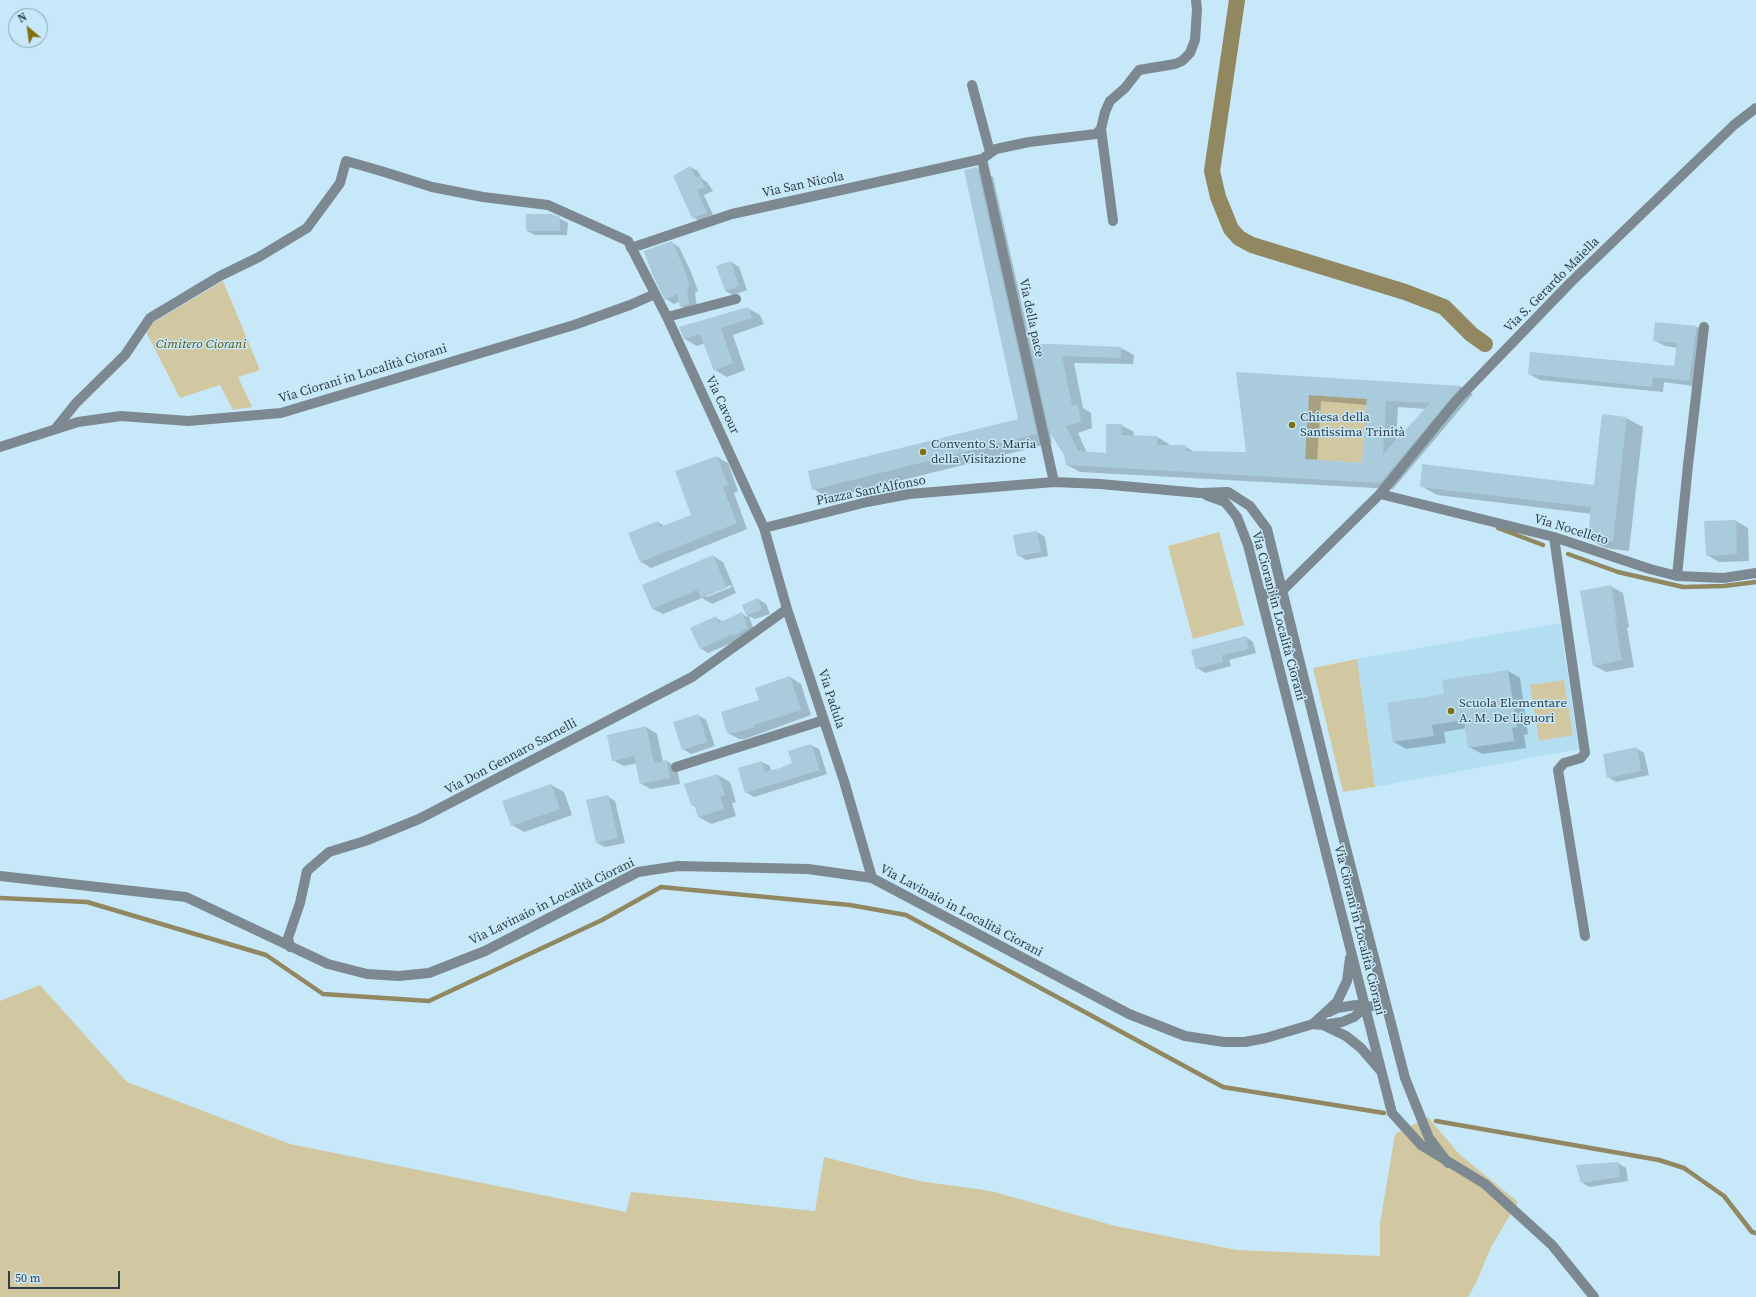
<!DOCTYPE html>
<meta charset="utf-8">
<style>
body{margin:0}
#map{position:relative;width:1756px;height:1297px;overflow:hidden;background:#c6e8f9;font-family:"Source Serif 4",serif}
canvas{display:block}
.north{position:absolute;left:8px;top:8px;width:40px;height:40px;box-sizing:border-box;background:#c6e8f9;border:1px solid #8aa4b1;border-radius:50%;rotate:331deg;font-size:11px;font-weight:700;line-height:16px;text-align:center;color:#313f45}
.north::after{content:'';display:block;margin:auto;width:14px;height:18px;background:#816f0d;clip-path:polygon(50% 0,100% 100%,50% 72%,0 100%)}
.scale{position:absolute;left:8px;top:1271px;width:112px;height:18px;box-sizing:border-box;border:2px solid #313f45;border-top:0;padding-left:5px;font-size:12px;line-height:14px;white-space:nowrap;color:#313f45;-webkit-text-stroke:3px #c6e8f9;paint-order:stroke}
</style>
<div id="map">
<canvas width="1756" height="1297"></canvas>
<div class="north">N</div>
<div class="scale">50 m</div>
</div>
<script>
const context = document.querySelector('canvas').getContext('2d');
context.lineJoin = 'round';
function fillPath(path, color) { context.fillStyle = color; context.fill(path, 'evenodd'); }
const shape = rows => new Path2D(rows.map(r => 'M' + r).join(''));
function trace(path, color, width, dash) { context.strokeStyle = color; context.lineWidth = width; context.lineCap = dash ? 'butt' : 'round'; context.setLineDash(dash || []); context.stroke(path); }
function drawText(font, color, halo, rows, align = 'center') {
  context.font = font + ' "Source Serif 4",serif'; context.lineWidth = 3; context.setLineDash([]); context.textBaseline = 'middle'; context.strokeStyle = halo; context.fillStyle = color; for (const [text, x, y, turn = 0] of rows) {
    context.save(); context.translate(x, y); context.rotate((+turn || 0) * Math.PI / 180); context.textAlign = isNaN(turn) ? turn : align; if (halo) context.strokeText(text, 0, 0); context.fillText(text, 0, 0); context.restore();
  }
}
const built = shape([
 [1560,623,1579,749,1375,787,1357,659]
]);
const green = shape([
 [223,281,260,370,238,377,252,407,233,410,220,385,180,398,144,328],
 [1309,395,1367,399,1362,463,1305,459],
 [1219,532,1244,625,1193,639,1168,546],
 [1357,659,1375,787,1343,792,1313,668],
 [1564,680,1573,735,1539,741,1530,685],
 [40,985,127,1082,290,1144,626,1212,631,1192,815,1211,824,1157,919,1181,991,1191,1115,1226,1237,1250,1380,1256,1380,1223,1395,1134,1428,1117,1459,1154,1518,1202,1491,1247,1476,1283,1468,1297,0,1297,0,1001]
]);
const shadow = shape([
 [690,167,698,171,702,179,707,182,713,191,704,195,714,217,701,222,693,217],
 [977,168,993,177,1031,345,1054,345,1121,348,1134,355,1133,364,1074,363,1083,408,1091,413,1092,428,1078,433,1087,453,1107,454,1121,425,1134,432,1133,436,1157,437,1169,444,1169,446,1184,446,1195,452,1247,453,1237,373,1461,387,1473,394,1393,489,1080,472,1067,465,1065,455,1049,427,1052,443,830,498,813,489,1019,420],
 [1321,401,1367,405,1363,464,1317,461],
 [1398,407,1426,409,1396,441],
 [559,218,568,223,567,235,535,235,527,231],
 [671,242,679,247,691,272,698,291,695,292,697,309,689,311,681,306,680,301,674,304,666,299],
 [731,262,739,267,747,290,733,295,725,291],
 [747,308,760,315,764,324,733,335,745,370,727,377,715,370,705,343,697,346,685,339,681,327],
 [1697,327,1707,333,1700,387,1664,382,1663,392,1540,380,1529,374,1675,367,1678,348,1665,346,1654,340],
 [1626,418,1643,427,1629,551,1605,548,1589,539,1592,514,1437,495,1421,486,1595,486],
 [717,457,728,463,738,491,734,493,747,529,651,568,640,561,658,522,664,526,693,515],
 [1736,521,1748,528,1749,561,1719,562,1707,555],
 [1037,532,1045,537,1048,556,1026,560,1018,555],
 [713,556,723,562,736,593,712,604,702,598,663,614,653,609],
 [731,585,732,587,707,597,706,595],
 [1610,586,1623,593,1629,627,1627,628,1634,667,1606,672,1593,665],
 [758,599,766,604,770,614,755,619,749,616,755,633,708,653,700,648,716,618,724,622,742,614,748,617,743,606],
 [1246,637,1253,642,1256,653,1229,660,1231,666,1205,673,1197,668],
 [1508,671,1520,678,1528,734,1524,735,1526,748,1482,754,1469,747,1467,728,1444,732,1446,743,1406,749,1394,742,1445,695],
 [790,677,801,684,811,715,745,739,739,739,728,733,760,700],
 [698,715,706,720,715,746,691,754,683,749],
 [646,727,657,734,663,762,667,761,677,768,680,784,651,789,640,783,637,763,624,766,613,760],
 [811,745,819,749,827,774,754,797,746,792,762,762,770,766,771,771,793,764],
 [1636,748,1644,753,1649,775,1616,782,1608,777],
 [718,775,730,782,736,802,732,803,736,816,711,824,699,817,696,807,692,805],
 [551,785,564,792,572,815,524,832,512,825,503,802],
 [607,796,615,801,625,843,605,847,597,843],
 [1618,1163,1626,1168,1628,1181,1589,1187,1581,1182]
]);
const stream = shape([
 [1498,528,1543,545],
 [1568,554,1618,572,1683,587,1724,586,1756,582],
 [0,898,87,902,266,955,323,994,429,1001,602,920,661,887,850,905,906,915,1223,1087,1384,1113],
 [1436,1121,1659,1160,1684,1168,1724,1196,1752,1232,1756,1233]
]);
const canal = shape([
 [1237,0,1212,171,1218,197,1231,229,1239,238,1252,245,1405,292,1444,307,1471,334,1485,344]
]);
const building = shape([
 [690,166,696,178,699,176,705,187,697,190,707,213,692,218,673,176],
 [977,167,1037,434,812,490,808,471,1018,419,964,170],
 [526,214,552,214,560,217,560,231,526,231],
 [672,241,683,266,690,286,687,288,689,304,680,307,677,294,665,300,653,276,644,251],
 [731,261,739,286,725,291,716,266],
 [748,307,752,318,721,328,733,363,714,371,700,334,684,339,679,327],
 [1655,322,1697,326,1689,381,1653,377,1652,387,1528,374,1530,352,1674,366,1677,343,1653,341],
 [1030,344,1054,344,1121,347,1121,358,1062,356,1072,406,1078,404,1081,422,1066,426,1078,451,1106,453,1106,424,1122,424,1121,435,1157,436,1157,445,1185,445,1186,451,1246,452,1236,372,1461,386,1380,483,1066,465,1064,455,1049,431],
 [1309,395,1367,399,1362,463,1305,459],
 [1386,401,1430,403,1383,454],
 [1602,414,1627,417,1613,542,1588,540,1591,507,1420,487,1422,464,1594,485],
 [717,456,728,485,723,487,737,523,640,562,628,533,658,521,660,527,691,515,675,471],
 [1736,520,1737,554,1706,556,1704,521],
 [1037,531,1041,552,1017,556,1013,535],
 [713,555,727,588,701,598,697,590,652,609,642,585],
 [1611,585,1617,620,1615,621,1622,660,1593,666,1580,591],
 [758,598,762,610,746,615,742,605],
 [742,612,748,628,734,636,733,634,700,649,690,628,716,616,719,623],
 [1246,636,1249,649,1222,655,1223,662,1196,669,1191,650],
 [1508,670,1517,727,1512,728,1514,741,1468,748,1464,720,1432,725,1434,736,1393,742,1387,703,1444,694,1442,680],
 [790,676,801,710,754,725,755,727,734,733,727,733,721,712,759,700,755,688],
 [699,714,707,742,682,750,673,722],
 [646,726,654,763,667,760,670,778,640,784,634,756,612,761,607,735],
 [811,744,820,770,745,793,738,768,762,761,765,772,780,768,792,763,788,751],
 [1637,747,1641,771,1607,778,1603,754],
 [718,774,725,795,720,796,724,809,698,817,694,804,691,805,684,784],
 [551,784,560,809,511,826,502,801],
 [608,795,618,838,596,843,586,800],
 [1618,1162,1620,1177,1581,1183,1576,1165]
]);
const minor = shape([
 [972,85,990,152],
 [1101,129,1113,221],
 [982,159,1054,482],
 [631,248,732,214,982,159,996,149,1029,142,1096,134,1101,129,1105,112,1110,101,1125,88,1139,70,1175,64,1182,61,1190,53,1195,40,1197,10,1196,0],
 [667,317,736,299],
 [56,428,76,403,125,355,150,318,220,276,259,257,307,228,340,183,346,161,381,171,432,187,483,197,548,205,628,241,667,317,764,528,787,609,844,781,872,878],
 [0,447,78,422,121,416,188,421,281,413,574,325,630,305,655,294],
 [1380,494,1554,537,1650,569,1677,576,1724,578,1756,573],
 [1206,495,1225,502,1237,517,1248,545,1392,1113,1421,1145,1485,1184,1552,1245,1594,1297],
 [764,528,867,502,909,494,1054,482,1100,484,1200,493,1228,492,1250,506,1267,529,1338,817,1405,1078,1429,1138,1448,1163],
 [1554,537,1585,753,1581,758,1564,763,1558,770,1585,936],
 [1677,576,1688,465,1704,327],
 [1261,595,1282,591,1292,581,1380,494,1456,401,1571,282,1734,125,1756,108],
 [676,767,824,720],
 [0,876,186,897,328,964,367,974,399,976,429,973,485,951,638,872,678,866,808,869,872,878,1129,1014,1185,1036,1224,1042,1245,1042,1266,1038,1313,1024,1323,1025,1342,1022,1354,1017,1365,1008,1385,1002],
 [290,947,288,938,300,903,307,871,329,852,365,841,419,819,692,677,787,609],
 [1329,1012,1337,1008,1356,1005,1365,1008],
 [1313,1024,1337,1002,1347,981,1350,958],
 [1323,1025,1346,1036,1361,1048,1380,1070]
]);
const markers = [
 [1292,425,4,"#816f0d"],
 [923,452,4,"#816f0d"],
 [1451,711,4,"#816f0d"]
];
const streetNames = [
 ["Via San Nicola",803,185,-12],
 ["Via S. Gerardo Maiella",1552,285,-45],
 ["Via della pace",1031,318,78],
 ["Via Ciorani in Località Ciorani",363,374,-17],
 ["Via Cavour",722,405,65],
 ["Piazza Sant'Alfonso",871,491,-11],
 ["Via Nocelleto",1571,530,17],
 ["Via Ciorani in Località Ciorani",1278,616,75],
 ["Via Padula",831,699,72],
 ["Via Don Gennaro Sarnelli",511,757,-28],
 ["Via Lavinaio in Località Ciorani",552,902,-26],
 ["Via Lavinaio in Località Ciorani",961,911,28],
 ["Via Ciorani in Località Ciorani",1359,930,76]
];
const parkNames = [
 ["Cimitero Ciorani",201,345]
];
const poiNames = [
 ["Chiesa della",1300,418],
 ["Santissima Trinità",1300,433],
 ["Convento S. Maria",931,445],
 ["della Visitazione",931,460],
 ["Scuola Elementare",1459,704],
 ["A. M. De Liguori",1459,719]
];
fillPath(built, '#b3def2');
fillPath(green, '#d1c8a1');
fillPath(shadow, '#0003');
trace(stream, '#918861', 4.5);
trace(canal, '#918861', 16);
fillPath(building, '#a9cbdb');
trace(minor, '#7c8990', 10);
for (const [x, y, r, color] of markers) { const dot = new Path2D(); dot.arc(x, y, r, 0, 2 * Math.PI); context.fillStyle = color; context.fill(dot); trace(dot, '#c6e8f9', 1.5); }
drawText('13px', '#313f45', '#c6e8f9', streetNames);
drawText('italic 13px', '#5d4f04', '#c6e8f9', parkNames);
drawText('13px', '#313f45', '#c6e8f9', poiNames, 'left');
</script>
